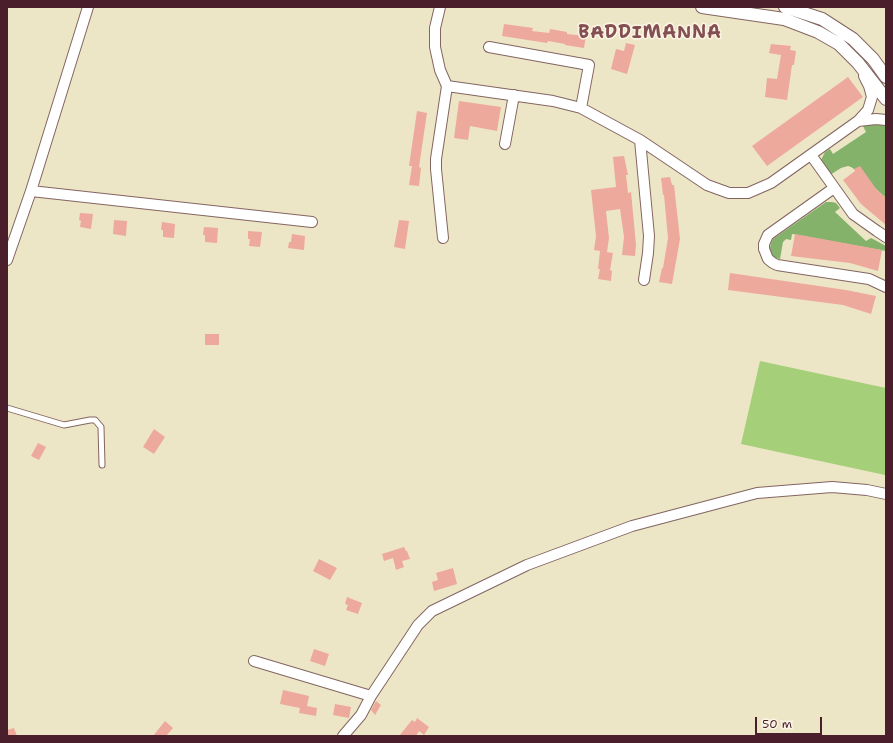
<!DOCTYPE html>
<style>
body{margin:0}
#map{position:relative;width:893px;height:743px;overflow:hidden;background:#ede6c6;font-family:"Shantell Sans",sans-serif}
canvas{display:block}
.frame{position:absolute;inset:0;border:8px solid #4a1f2b;pointer-events:none}
.scale{position:absolute;left:755px;top:717px;width:67px;height:18px;box-sizing:border-box;border:2px solid #4a1f2b;border-top:0;padding-left:5px;font-size:12px;line-height:14px;white-space:nowrap;color:#4a1f2b;-webkit-text-stroke:3px #fcf5e5;paint-order:stroke}
</style>
<div id="map">
<canvas width="893" height="743"></canvas>
<div class="frame"></div>
<div class="scale">50 m</div>
</div>
<script>
const context = document.querySelector('canvas').getContext('2d');
context.lineJoin = 'round';
function fillPath(path, color) { context.fillStyle = color; context.fill(path, 'evenodd'); }
const shape = rows => new Path2D(rows.map(r => 'M' + r).join(''));
function trace(path, color, width, dash) { context.strokeStyle = color; context.lineWidth = width; context.lineCap = dash ? 'butt' : 'round'; context.setLineDash(dash || []); context.stroke(path); }
function drawText(font, color, halo, rows, align = 'center') {
  context.font = font + ' "Shantell Sans",sans-serif'; context.lineWidth = 3; context.setLineDash([]); context.textBaseline = 'middle'; context.strokeStyle = halo; context.fillStyle = color; for (const [text, x, y, turn = 0] of rows) {
    context.save(); context.translate(x, y); context.rotate((+turn || 0) * Math.PI / 180); context.textAlign = isNaN(turn) ? turn : align; if (halo) context.strokeText(text, 0, 0); context.fillText(text, 0, 0); context.restore();
  }
}
const green = shape([
 [760,361,886,388,886,470,885,475,741,444]
]);
const forest = shape([
 [879,122,886,125,886,198,854,169,851,167,848,166,841,168,830,175,822,165,821,160,825,152,830,149,833,154,866,132,863,126,870,123],
 [826,202,832,202,836,203,840,208,835,212,866,241,871,238,886,246,886,251,792,234,791,240,786,239,783,242,780,259,775,258,771,253,770,248,771,243,773,239]
]);
const building = shape([
 [504,24,533,28,532,31,549,33,550,29,567,32,567,34,586,36,584,48,565,45,565,44,548,41,547,43,502,36],
 [626,43,635,45,627,74,611,69,616,49,624,51],
 [771,44,791,46,790,50,796,51,794,65,792,65,787,100,765,97,767,78,777,79,781,55,769,53],
 [848,77,863,97,767,166,752,146],
 [459,101,501,107,497,131,470,126,468,140,454,138],
 [417,111,427,113,419,167,421,168,419,186,409,185,412,166,409,166],
 [624,156,628,175,626,175,628,193,631,192,636,245,635,256,622,255,624,237,620,209,606,211,609,238,607,252,594,250,596,236,591,190,616,187,613,157],
 [860,166,877,190,886,198,886,225,861,204,843,180,855,171,854,169],
 [670,177,672,185,674,185,680,239,672,284,659,282,662,268,663,268,668,238,664,195,663,195,661,178],
 [80,213,93,214,91,229,80,227,81,221,79,220],
 [114,220,127,221,126,236,113,234],
 [399,220,409,221,405,249,394,247],
 [162,222,175,224,174,238,163,237,163,230,161,230],
 [204,227,218,228,217,243,205,242,205,235,203,235],
 [248,231,262,232,260,247,249,246,250,239,248,239],
 [292,234,305,236,304,250,288,248,289,242,291,242],
 [795,234,882,250,878,271,850,263,791,256],
 [600,251,613,253,610,270,612,271,611,281,598,279,600,269,598,269],
 [730,273,846,290,876,296,871,314,843,305,728,290],
 [205,334,219,334,219,345,205,345],
 [154,429,165,437,154,454,143,447],
 [38,443,46,447,39,460,31,456],
 [404,547,406,551,407,551,410,559,402,561,404,567,396,570,393,558,384,561,382,554],
 [319,559,337,568,330,580,313,571],
 [453,568,457,584,434,591,432,582,438,580,436,573],
 [347,597,362,603,358,614,346,610,348,605,345,604],
 [314,649,329,654,325,666,310,661],
 [283,690,309,696,307,706,317,708,316,716,299,713,300,708,280,704],
 [376,701,381,705,375,715,371,710],
 [335,704,351,707,349,718,333,715],
 [417,718,429,727,424,735,419,731,416,736,399,736,412,720,415,722],
 [165,721,173,728,166,736,153,736],
 [14,728,17,736,7,736,7,730]
]);
const service = shape([
 [7,408,64,425,90,420,95,420,101,427,102,465]
]);
const minor = shape([
 [440,7,435,28,435,47,440,70,447,86,553,101,581,108,640,140,707,185,729,193,748,193,771,183,858,121,868,110,872,97,869,86,864,76],
 [489,47,589,65,581,108],
 [858,121,876,119,886,120],
 [640,140,649,236,648,253,644,280],
 [505,144,514,95],
 [811,155,853,214,877,231,886,237],
 [834,188,768,235,764,244,764,249,768,259,773,263,777,265,869,279,886,287],
 [31,191,312,222],
 [443,238,436,169,436,159,447,86],
 [7,260,31,191,88,7],
 [254,661,371,696],
 [343,736,361,715,371,696,418,625,432,611,527,565,632,526,757,493,832,487,867,490,886,494]
]);
const tertiary = shape([
 [702,7,784,19,818,32,839,44,858,63,886,99],
 [785,7,822,19,853,39,873,59,886,77]
]);
const districtNames = [
 ["BADDIMANNA",650,33]
];
fillPath(green, '#a6cf7a');
fillPath(forest, '#84b26a');
fillPath(building, '#eda99b');
trace(service, '#836561', 7);
trace(minor, '#836561', 12);
trace(tertiary, '#836561', 14);
trace(service, '#fff', 5);
trace(minor, '#fff', 10);
trace(tertiary, '#fff', 12);
context.letterSpacing = '1px';
drawText('bold 18px', '#834f52', '#fcf5e5', districtNames);
context.letterSpacing = '0px';
</script>
